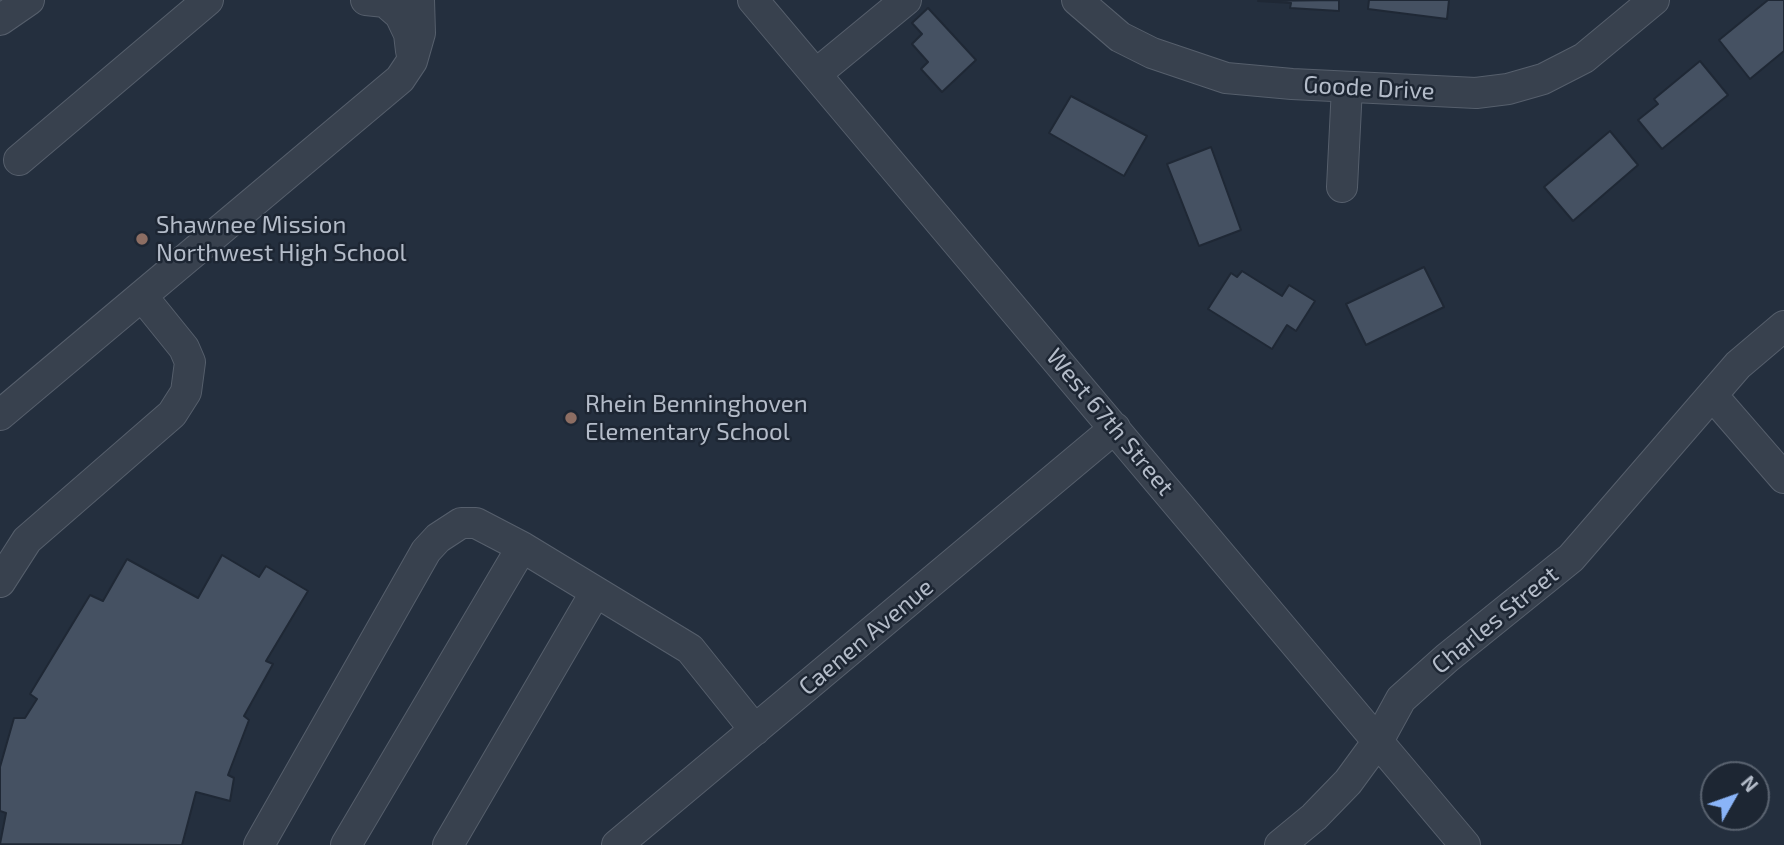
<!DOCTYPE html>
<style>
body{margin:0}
#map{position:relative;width:1784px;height:845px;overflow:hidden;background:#242f3e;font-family:"Exo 2",sans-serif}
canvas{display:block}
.north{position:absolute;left:1700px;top:761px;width:70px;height:70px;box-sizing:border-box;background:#1d2633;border:2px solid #59626f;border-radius:50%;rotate:50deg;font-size:19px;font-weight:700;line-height:28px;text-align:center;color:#b4bcc9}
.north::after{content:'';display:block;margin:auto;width:24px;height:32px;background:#8ab4f8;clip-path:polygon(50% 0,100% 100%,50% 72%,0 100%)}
</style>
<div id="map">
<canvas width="1784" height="845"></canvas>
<div class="north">N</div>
</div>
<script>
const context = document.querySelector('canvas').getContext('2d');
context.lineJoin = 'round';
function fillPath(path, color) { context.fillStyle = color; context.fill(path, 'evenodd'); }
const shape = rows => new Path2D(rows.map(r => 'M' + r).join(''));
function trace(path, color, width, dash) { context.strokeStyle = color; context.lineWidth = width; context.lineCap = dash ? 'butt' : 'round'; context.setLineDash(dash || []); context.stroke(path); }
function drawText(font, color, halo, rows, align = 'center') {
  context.font = font + ' "Exo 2",sans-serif'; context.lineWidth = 5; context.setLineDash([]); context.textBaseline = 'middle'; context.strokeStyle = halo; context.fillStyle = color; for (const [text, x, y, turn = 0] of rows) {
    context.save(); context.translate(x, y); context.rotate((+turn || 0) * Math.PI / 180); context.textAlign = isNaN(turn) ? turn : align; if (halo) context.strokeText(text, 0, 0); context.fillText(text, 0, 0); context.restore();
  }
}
const building = shape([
 [1339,0,1339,11,1290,8,1291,3,1258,1,1339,0],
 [1369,0,1449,0,1447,19,1368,9,1369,0],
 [1768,0,1784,0,1784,51,1750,79,1719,40,1768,0],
 [928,8,976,60,942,92,921,69,928,62,912,44,922,34,912,23,928,8],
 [1700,61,1728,95,1662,149,1638,120,1658,104,1654,99,1700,61],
 [1071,96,1147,136,1124,176,1049,133,1071,96],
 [1610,131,1638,165,1573,221,1544,187,1610,131],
 [1211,147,1241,230,1199,246,1167,164,1211,147],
 [1424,267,1444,307,1366,345,1346,304,1424,267],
 [1242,271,1282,296,1289,285,1315,301,1296,331,1287,325,1272,349,1208,309,1231,273,1237,277,1242,271],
 [222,555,259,577,266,566,308,591,266,661,273,664,244,716,249,720,228,775,234,778,230,801,196,792,182,845,0,844,6,813,0,811,0,767,14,718,25,718,37,699,30,694,90,595,103,601,127,559,198,598,222,555]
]);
const minor = shape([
 [366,0,385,2,400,15,409,34,411,51],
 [753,0,1465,845],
 [1077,0,1120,37,1152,53,1226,78,1292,84,1476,93,1508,89,1543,79,1584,58,1654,0],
 [0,20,29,0],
 [816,74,906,0],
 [19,160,208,0],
 [1342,187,1347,87],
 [1712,395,1784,478],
 [0,415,400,79,412,61,420,33,419,0],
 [0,582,27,540,172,414,186,392,190,362,184,348,142,296],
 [259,845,426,551,438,538,461,523,476,523,522,547,690,649,755,730],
 [346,845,522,547],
 [448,845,595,593],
 [617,845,1115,428],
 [1280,845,1314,817,1348,782,1378,741,1401,699,1447,658,1571,558,1738,365,1784,326]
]);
const markers = [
 [142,239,7,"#8d6e63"],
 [571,418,7,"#8d6e63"]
];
const streetNames = [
 ["Goode Drive",1369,88,3],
 ["West 67th Street",1110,422,50],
 ["Charles Street",1495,620,-39],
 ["Caenen Avenue",866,637,-40]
];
const poiNames = [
 ["Shawnee Mission",156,225],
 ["Northwest High School",156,253],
 ["Rhein Benninghoven",585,404],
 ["Elementary School",585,432]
];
fillPath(building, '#455162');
trace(building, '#1f2835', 2);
trace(minor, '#565f6c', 32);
trace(minor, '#38414e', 30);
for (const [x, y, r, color] of markers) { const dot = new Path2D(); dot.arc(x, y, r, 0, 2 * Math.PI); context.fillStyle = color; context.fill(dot); trace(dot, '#1d2633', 2.5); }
drawText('24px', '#b4bcc9', '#1d2633', streetNames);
drawText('24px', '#b4bcc9', '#1d2633', poiNames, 'left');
</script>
